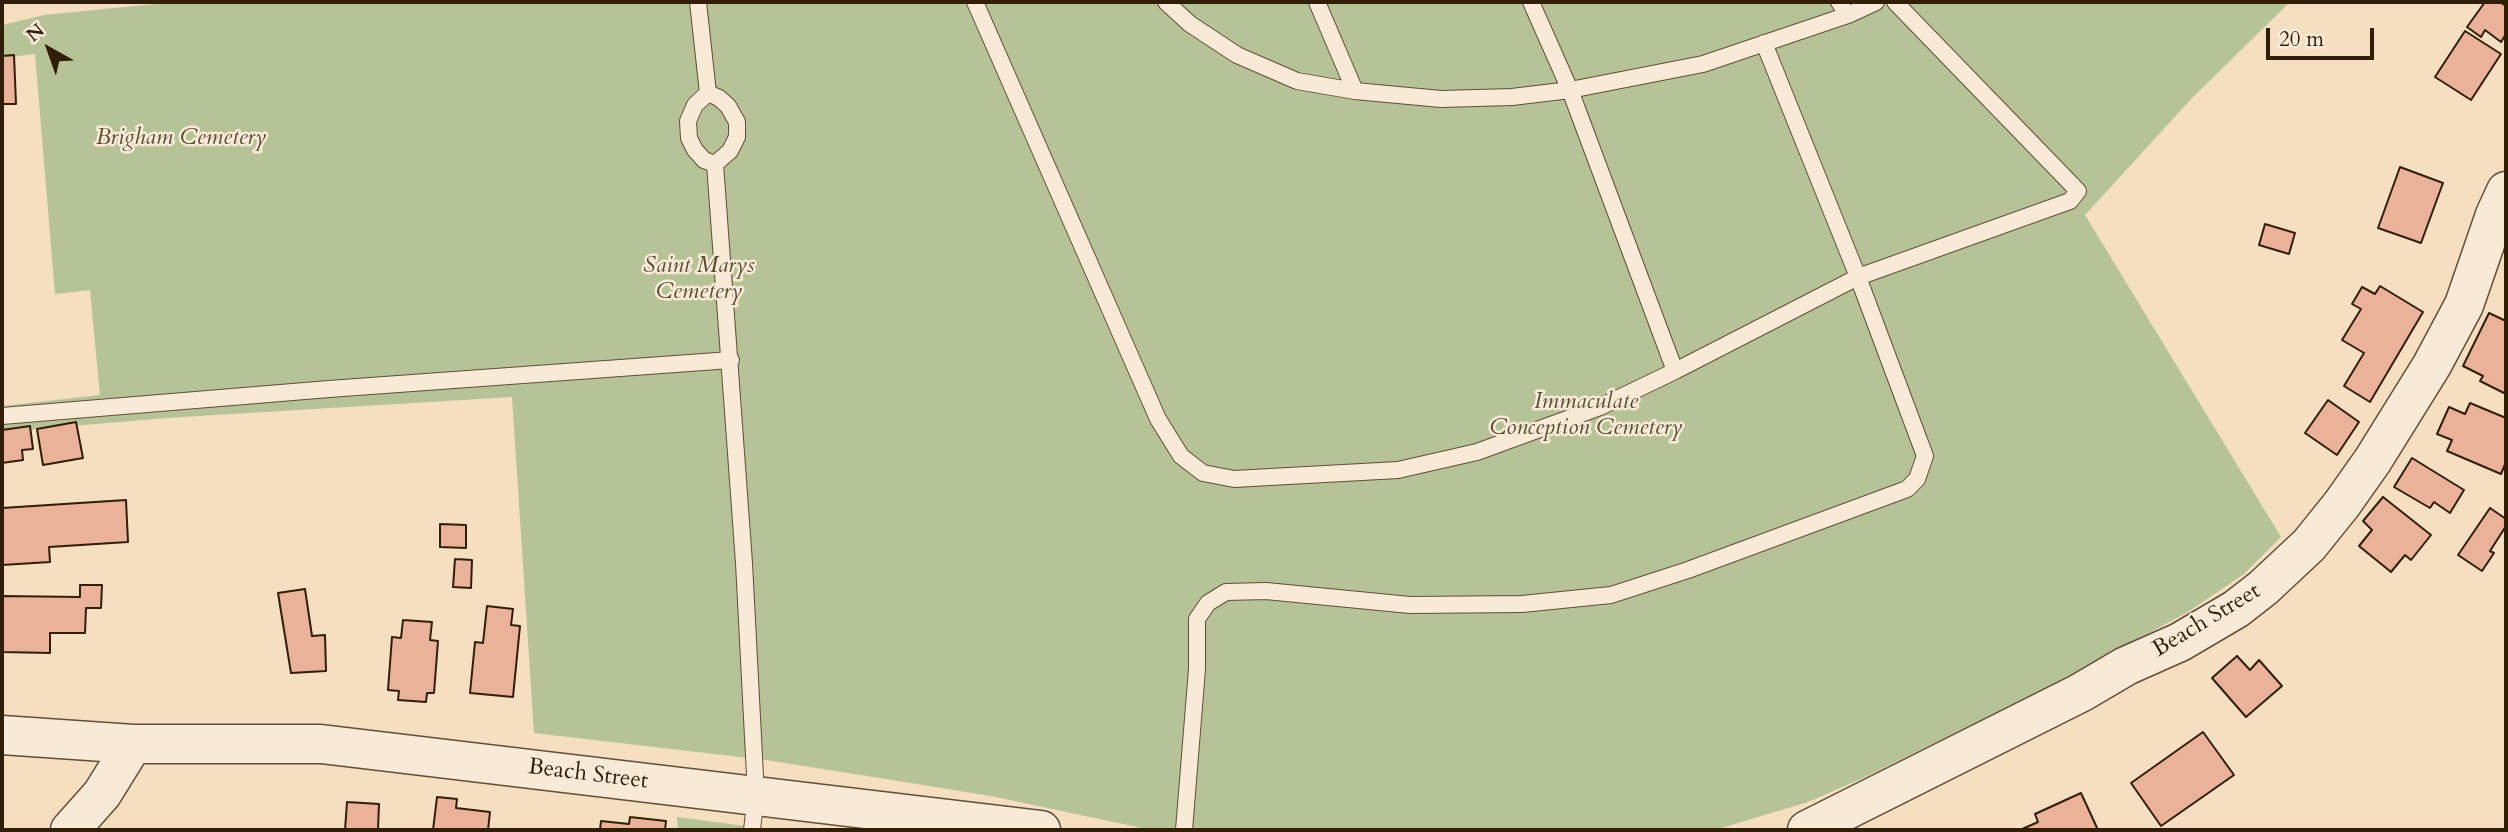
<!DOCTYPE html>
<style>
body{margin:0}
#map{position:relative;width:2508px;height:832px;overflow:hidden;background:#f4dfc0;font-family:Cardo,serif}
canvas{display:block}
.frame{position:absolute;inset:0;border:4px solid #301e07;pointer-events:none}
.north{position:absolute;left:14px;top:14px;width:70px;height:70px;-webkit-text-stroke:5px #f8ead6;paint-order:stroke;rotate:320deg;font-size:19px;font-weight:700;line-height:28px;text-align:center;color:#301e07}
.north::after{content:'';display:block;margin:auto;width:24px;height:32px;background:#301e07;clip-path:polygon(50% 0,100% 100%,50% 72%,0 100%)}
.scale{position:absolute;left:2266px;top:28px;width:108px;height:32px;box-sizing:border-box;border:4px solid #301e07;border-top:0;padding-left:9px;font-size:21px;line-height:24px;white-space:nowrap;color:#301e07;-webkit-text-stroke:5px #f8ead6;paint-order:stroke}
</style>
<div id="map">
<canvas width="2508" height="832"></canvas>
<div class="frame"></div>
<div class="north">N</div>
<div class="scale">20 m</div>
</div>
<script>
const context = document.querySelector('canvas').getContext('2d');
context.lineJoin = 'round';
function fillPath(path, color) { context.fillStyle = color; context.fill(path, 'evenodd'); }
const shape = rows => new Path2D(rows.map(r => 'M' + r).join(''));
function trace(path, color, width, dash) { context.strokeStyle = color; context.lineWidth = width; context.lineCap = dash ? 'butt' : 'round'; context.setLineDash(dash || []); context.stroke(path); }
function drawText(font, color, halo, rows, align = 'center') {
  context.font = font + ' Cardo,serif'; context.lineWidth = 5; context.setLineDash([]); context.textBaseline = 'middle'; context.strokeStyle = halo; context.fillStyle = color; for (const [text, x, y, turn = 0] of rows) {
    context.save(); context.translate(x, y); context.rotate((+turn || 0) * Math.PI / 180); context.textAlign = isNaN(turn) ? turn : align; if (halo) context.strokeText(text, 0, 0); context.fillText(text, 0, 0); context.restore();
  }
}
const green = shape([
 [175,2,2290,2,2192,98,2085,215,2281,537,2244,574,2188,612,2054,684,1861,779,1808,802,1715,830,1151,830,991,796,892,780,766,760,534,733,512,397,166,418,2,432,2,406,100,395,90,290,55,294,35,54,2,58,2,25,44,15],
 [677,817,775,830,678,830]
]);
const building = shape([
 [2485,2,2500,2,2506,6,2506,34,2501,42,2485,30,2481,37,2467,27,2485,2],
 [2465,31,2501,54,2471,100,2435,77,2465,31],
 [14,55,16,104,2,104,2,56,14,55],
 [2400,167,2443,183,2421,243,2378,228,2400,167],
 [2265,224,2295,233,2289,254,2259,245,2265,224],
 [2380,286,2423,312,2370,402,2344,386,2364,353,2342,340,2361,309,2352,304,2362,287,2375,294,2380,286],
 [2489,313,2506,321,2506,394,2480,381,2483,376,2463,366,2489,313],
 [2328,400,2359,422,2337,455,2305,433,2328,400],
 [2470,403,2506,418,2506,462,2501,474,2447,451,2452,440,2437,434,2449,407,2465,414,2470,403],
 [76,422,83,458,43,465,37,429,76,422],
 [30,426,33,449,22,450,23,460,2,463,2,430,30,426],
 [2412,458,2464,490,2450,513,2434,502,2430,508,2394,487,2412,458],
 [2383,497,2431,535,2411,560,2405,555,2391,572,2359,546,2372,530,2363,521,2383,497],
 [126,500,128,542,49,547,50,562,2,565,2,508,126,500],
 [2490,508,2506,519,2506,526,2490,551,2494,553,2482,571,2458,555,2490,508],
 [440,524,466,525,466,548,440,547,440,524],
 [455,559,472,560,471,588,453,587,455,559],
 [80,585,102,585,101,608,86,608,85,633,50,633,50,653,2,652,2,596,80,597,80,585],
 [305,589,312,636,325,635,326,671,291,673,278,593,305,589],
 [487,606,513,609,511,625,520,626,513,697,470,693,475,642,483,643,487,606],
 [403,620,432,622,430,640,438,641,434,693,427,693,426,702,398,700,399,691,388,690,392,637,401,638,403,620],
 [2237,656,2250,670,2259,660,2282,686,2246,717,2212,678,2237,656],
 [2203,732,2234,775,2161,826,2131,783,2203,732],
 [2081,793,2098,830,2020,830,2038,822,2035,814,2081,793],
 [437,797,457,799,456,808,490,812,488,830,433,830,437,797],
 [347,802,379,804,378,830,345,830,347,802],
 [630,817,666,821,665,830,600,830,601,821,629,824,630,817]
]);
const service = shape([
 [698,2,708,93],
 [975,2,1158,419,1181,456,1203,473,1234,479,1398,470,1477,452,1600,407,1675,371],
 [1166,2,1190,24,1237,55,1297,81,1355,91,1441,99,1512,97,1570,90,1531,2],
 [1317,2,1355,91],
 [1839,2,1848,15,1876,2],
 [1848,15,1703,64,1570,90,1675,371,1858,277,2070,201,2078,191,1895,2],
 [708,93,719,98,728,106,737,122,737,137,730,151,715,164],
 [708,93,695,105,688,121,689,138,695,150,704,160,715,164],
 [715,164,744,563,756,795,752,830],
 [2,416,329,389,731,360],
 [1184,830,1197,669,1197,619,1208,603,1226,592,1266,591,1410,605,1522,604,1611,595,1688,570,1907,489,1917,479,1925,456,1858,277,1764,43]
]);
const tertiary = shape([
 [2,735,133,744,321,744,1041,830],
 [70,830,102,794,133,744],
 [1807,830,2080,693,2126,666,2180,642,2236,609,2263,588,2309,545,2342,504,2373,460,2432,365,2464,305,2495,215,2506,191]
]);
const parkNames = [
 ["Brigham Cemetery",181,139],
 ["Saint Marys",699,267],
 ["Cemetery",699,293],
 ["Immaculate",1586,403],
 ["Conception Cemetery",1586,429]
];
const streetNames = [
 ["Beach Street",2207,621,-31],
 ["Beach Street",588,775,7]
];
fillPath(green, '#b5c397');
fillPath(building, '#eab298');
trace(building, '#301e07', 2);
trace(service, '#614e35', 18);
trace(tertiary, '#614e35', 41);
trace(service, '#f8ead6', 16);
trace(tertiary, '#f8ead6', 38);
drawText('italic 23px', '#585032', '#f8ead6', parkNames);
drawText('23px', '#301e07', '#f8ead6', streetNames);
</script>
